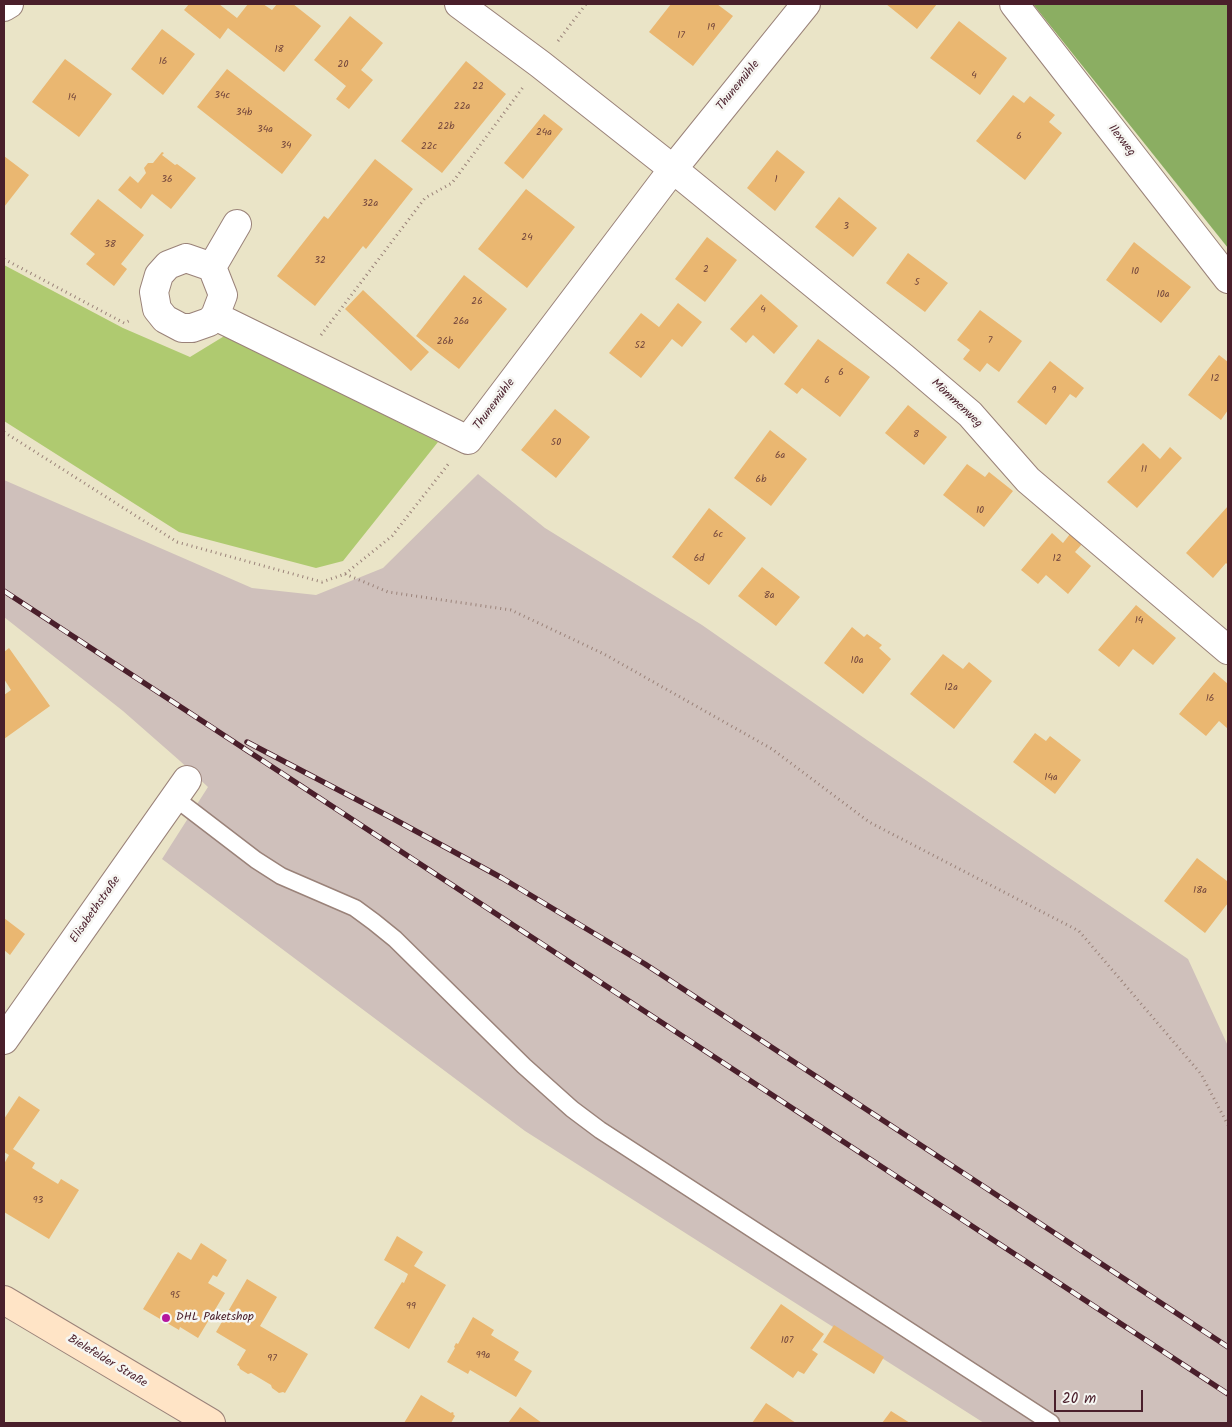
<!DOCTYPE html>
<meta charset="utf-8">
<style>
body{margin:0}
#map{position:relative;width:1232px;height:1427px;overflow:hidden;background:#eae4c7;font-family:Kalam,sans-serif}
canvas{display:block}
.frame{position:absolute;inset:0;border:5px solid #4a1f2b;pointer-events:none}
.scale{position:absolute;left:1054px;top:1390px;width:89px;height:22px;box-sizing:border-box;border:2px solid #4a1f2b;border-top:0;padding-left:6px;font-size:15px;line-height:18px;white-space:nowrap;color:#4a1f2b;-webkit-text-stroke:4px #f6f6f2;paint-order:stroke}
</style>
<div id="map">
<canvas width="1232" height="1427"></canvas>
<div class="frame"></div>
<div class="scale">20 m</div>
</div>
<script>
const context = document.querySelector('canvas').getContext('2d');
context.lineJoin = 'round';
function fillPath(path, color) { context.fillStyle = color; context.fill(path, 'evenodd'); }
const shape = rows => new Path2D(rows.map(r => 'M' + r).join(''));
function trace(path, color, width, dash) { context.strokeStyle = color; context.lineWidth = width; context.lineCap = dash ? 'butt' : 'round'; context.setLineDash(dash || []); context.stroke(path); }
function drawText(font, color, halo, rows, align = 'center') {
  context.font = font + ' Kalam,sans-serif'; context.lineWidth = 5; context.setLineDash([]); context.textBaseline = 'middle'; context.strokeStyle = halo; context.fillStyle = color; for (const [text, x, y, turn = 0] of rows) {
    context.save(); context.translate(x, y); context.rotate((+turn || 0) * Math.PI / 180); context.textAlign = isNaN(turn) ? turn : align; if (halo) context.strokeText(text, 0, 0); context.fillText(text, 0, 0); context.restore();
  }
}
const industrial = shape([
 [478,474,545,528,702,625,867,740,1188,959,1228,1046,1228,1423,984,1423,525,1131,162,859,208,787,180,761,123,711,4,617,4,480,252,588,316,595,383,568]
]);
const green = shape([
 [4,265,123,328,190,357,226,335,438,442,343,561,316,568,179,532,4,421]
]);
const forest = shape([
 [1033,4,1228,4,1228,248]
]);
const building = shape([
 [189,4,219,4,237,18,248,4,263,4,272,10,277,4,293,4,321,26,284,72,228,28,220,39,184,10],
 [671,4,717,4,733,16,693,66,649,32],
 [886,4,937,4,917,29],
 [350,16,383,43,361,70,373,80,349,109,336,99,346,86,314,60],
 [959,21,1007,58,980,95,930,58],
 [162,29,195,54,163,95,131,69],
 [65,59,112,94,79,137,32,102],
 [466,61,506,94,442,173,401,141],
 [227,69,312,135,282,174,197,107],
 [1013,95,1024,103,1030,96,1055,115,1049,122,1062,133,1025,180,976,141],
 [544,114,563,129,523,179,504,163],
 [777,150,805,172,775,211,747,188],
 [162,152,164,153,162,155,175,165,177,164,196,178,171,209,152,194,141,209,118,190,130,176,138,183,146,173,144,168,148,163,153,163],
 [4,156,29,175,4,207],
 [375,159,413,189,366,249,363,246,315,306,277,276,324,216,328,219],
 [526,189,575,227,527,288,478,249],
 [839,197,877,228,853,257,815,227],
 [98,199,144,235,121,264,127,269,114,286,86,264,95,254,70,234],
 [707,237,737,260,705,302,675,279],
 [1134,242,1191,287,1161,323,1106,280],
 [908,253,948,283,925,312,886,283],
 [464,275,507,309,459,369,416,336],
 [363,290,429,352,411,371,345,309],
 [761,294,798,326,774,354,753,335,746,343,730,329],
 [678,303,702,322,682,347,672,339,641,378,609,353,641,313,659,327],
 [980,310,1022,341,999,372,987,363,980,372,963,359,970,350,957,340],
 [818,339,870,377,840,417,802,388,797,394,784,384],
 [1219,355,1228,362,1228,410,1221,420,1188,395],
 [1050,361,1084,388,1076,398,1070,394,1046,425,1017,402],
 [908,405,947,437,924,465,885,433],
 [555,409,590,437,556,478,521,450],
 [770,430,807,459,771,506,734,478],
 [1143,443,1160,459,1170,447,1182,458,1137,508,1107,482],
 [967,464,985,477,989,472,1013,491,984,527,943,495],
 [1228,506,1228,565,1226,563,1213,578,1186,553],
 [709,508,746,538,709,585,672,557],
 [1052,533,1063,543,1070,534,1082,544,1075,552,1091,566,1068,594,1046,575,1038,584,1021,570],
 [762,567,800,597,776,626,738,596],
 [1136,605,1176,638,1153,665,1133,649,1119,667,1098,650],
 [852,627,864,637,867,634,882,645,879,648,891,659,863,694,824,663],
 [9,648,50,706,4,739,4,695,11,690,4,679,4,652],
 [943,654,963,669,969,662,992,681,954,729,910,694],
 [1214,672,1228,684,1228,729,1219,721,1206,736,1179,714],
 [1035,733,1046,741,1050,736,1081,760,1055,794,1013,762],
 [1197,858,1227,881,1228,880,1228,903,1205,933,1164,901],
 [4,918,25,934,10,955,4,950],
 [19,1096,40,1110,13,1149,35,1163,32,1168,58,1184,61,1179,79,1190,49,1239,4,1212,4,1164,9,1155,4,1152,4,1119],
 [397,1236,423,1252,414,1266,446,1285,409,1349,374,1328,402,1282,404,1283,408,1274,384,1260],
 [201,1243,227,1260,217,1277,213,1275,208,1283,225,1293,198,1338,180,1327,179,1330,143,1309,178,1252,191,1260],
 [247,1279,277,1297,260,1326,308,1354,285,1393,283,1392,279,1393,272,1388,271,1385,251,1373,248,1374,240,1369,239,1366,237,1365,246,1350,216,1332],
 [781,1304,824,1334,812,1350,818,1354,804,1374,798,1371,793,1378,750,1348],
 [473,1317,494,1330,491,1335,519,1352,514,1360,532,1371,516,1397,470,1370,468,1374,447,1362,455,1348,454,1347,456,1343,458,1344],
 [834,1325,884,1357,874,1374,823,1342],
 [421,1395,451,1413,452,1412,454,1413,453,1414,455,1416,451,1423,404,1423],
 [766,1403,796,1423,752,1423],
 [520,1407,542,1423,508,1423],
 [891,1411,910,1423,882,1423]
]);
const path = shape([
 [558,41,586,4],
 [4,259,124,323,131,320],
 [321,335,425,198,452,183,524,86],
 [4,432,177,542,322,582,345,574,392,536,450,462],
 [345,574,388,592,511,610,604,654,772,749,869,822,1079,931,1201,1074,1228,1125]
]);
const lane = shape([
 [175,798,256,860,281,876,355,908,374,922,395,939,524,1066,572,1109,600,1130,1051,1423]
]);
const street = shape([
 [459,4,540,64,673,169,903,357,970,414,1028,480,1228,650],
 [1014,4,1228,279],
 [4,7,9,4],
 [186,258,212,267,223,295,215,316,209,322,192,328,182,328,165,319,157,309,154,292,159,275,168,265,186,258],
 [212,267,237,224],
 [215,316,468,440,673,169,806,4],
 [4,1040,187,780]
]);
const secondary = shape([
 [4,1300,211,1423]
]);
const rail = shape([
 [4,591,1228,1394],
 [247,742,390,817,502,878,645,964,1228,1347]
]);
const markers = [
 [166,1318,5,"#b5179e"]
];
const numberNames = [
 ["19",711,28],
 ["17",681,36],
 ["18",279,50],
 ["16",163,62],
 ["20",343,65],
 ["4",974,76],
 ["22",478,87],
 ["34c",222,96],
 ["14",72,98],
 ["22a",462,107],
 ["34b",244,113],
 ["22b",446,127],
 ["34a",265,130],
 ["24a",544,133],
 ["6",1019,137],
 ["34",286,146],
 ["22c",429,147],
 ["36",167,180],
 ["1",776,180],
 ["32a",370,204],
 ["3",846,227],
 ["24",527,238],
 ["38",110,245],
 ["32",320,261],
 ["2",706,270],
 ["10",1135,272],
 ["5",917,283],
 ["10a",1163,295],
 ["26",477,302],
 ["4",763,310],
 ["26a",461,322],
 ["7",990,341],
 ["26b",445,342],
 ["52",640,346],
 ["6",841,373],
 ["12",1215,379],
 ["6",827,381],
 ["9",1054,391],
 ["8",916,435],
 ["50",556,443],
 ["6a",780,456],
 ["11",1144,470],
 ["6b",761,480],
 ["10",980,511],
 ["6c",718,535],
 ["6d",699,559],
 ["12",1057,559],
 ["8a",769,596],
 ["14",1139,621],
 ["10a",857,661],
 ["12a",951,688],
 ["16",1210,699],
 ["14a",1051,778],
 ["18a",1200,891],
 ["93",38,1201],
 ["95",175,1296],
 ["99",411,1307],
 ["107",787,1341],
 ["99a",483,1356],
 ["97",272,1359]
];
const streetNames = [
 ["Thunemühle",739,86,-51],
 ["Ilexweg",1121,141,52],
 ["Mömmenweg",956,404,43],
 ["Thunemühle",495,405,-53],
 ["Elisabethstraße",96,910,-55],
 ["Bielefelder Straße",107,1362,31]
];
const poiNames = [
 ["DHL Paketshop",176,1318]
];
fillPath(industrial, '#cfc0bb');
fillPath(green, '#afca70');
fillPath(forest, '#8bae62');
fillPath(building, '#eab771');
trace(lane, '#9a8279', 19);
trace(street, '#9a8279', 30);
trace(secondary, '#9a8279', 30);
trace(path, '#9a8279', 3, [1, 4]);
trace(lane, '#fff', 16);
trace(street, '#fff', 28);
trace(secondary, '#ffe4c6', 28);
trace(rail, '#4a1f2b', 5.5);
trace(rail, '#f6f6f2', 4, [11]);
for (const [x, y, r, color] of markers) { const dot = new Path2D(); dot.arc(x, y, r, 0, 2 * Math.PI); context.fillStyle = color; context.fill(dot); trace(dot, '#f6f6f2', 2); }
drawText('10px', '#72453c', null, numberNames);
drawText('12px', '#4a1f2b', '#f6f6f2', streetNames);
drawText('12px', '#4a1f2b', '#f6f6f2', poiNames, 'left');
</script>
